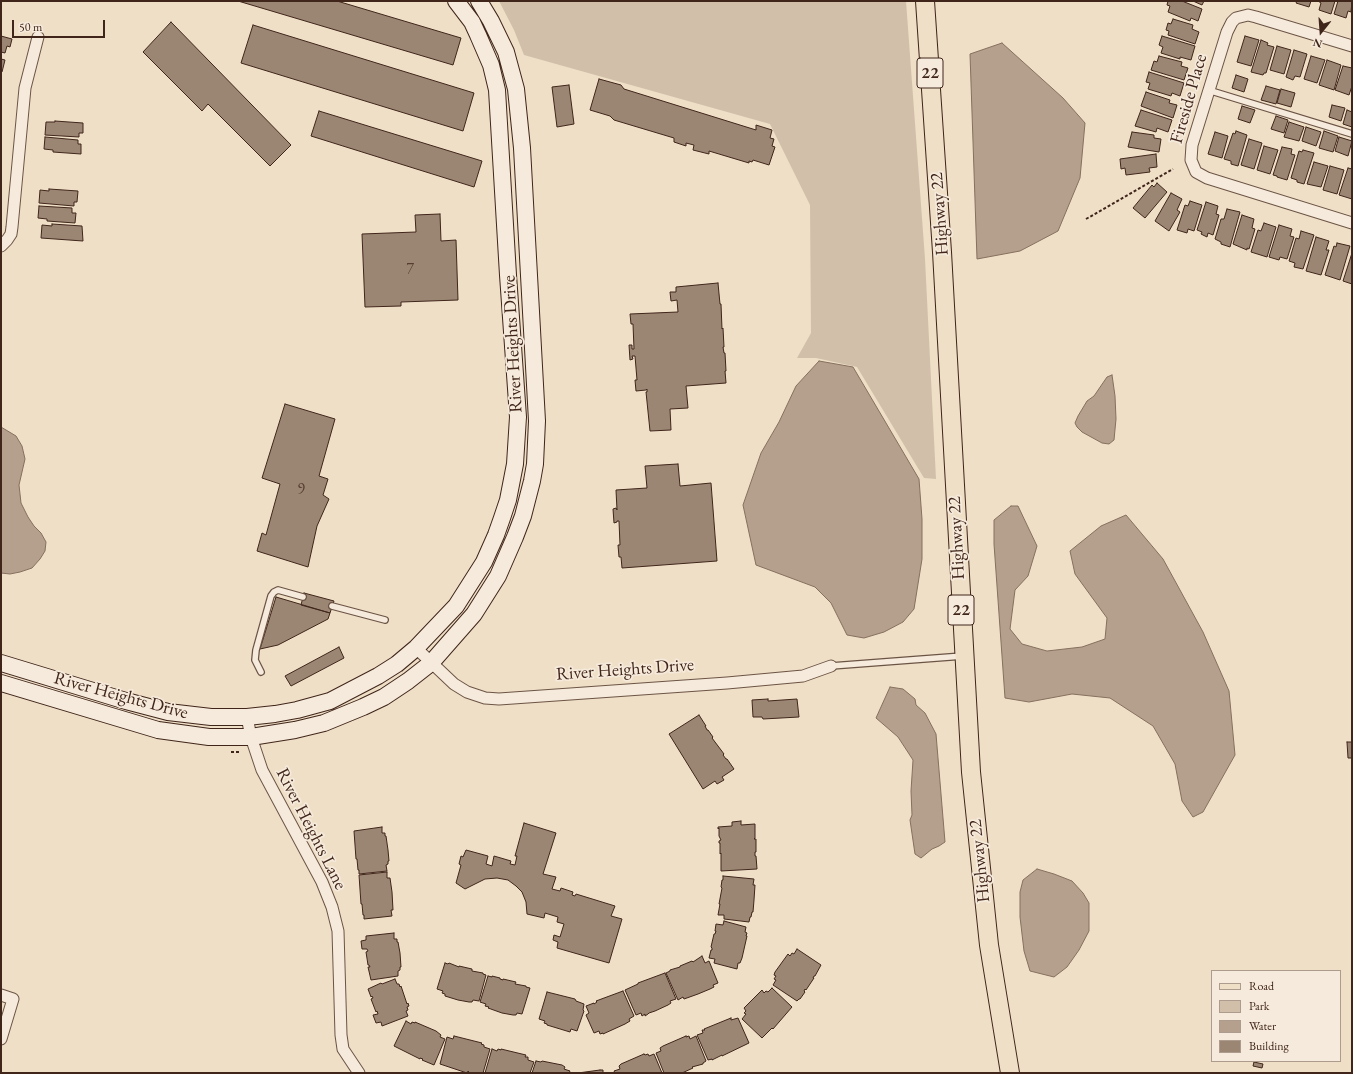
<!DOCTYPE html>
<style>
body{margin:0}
#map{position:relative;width:1353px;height:1074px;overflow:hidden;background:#efdfc7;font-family:"EB Garamond",serif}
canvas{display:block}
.frame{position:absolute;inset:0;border:2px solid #40251a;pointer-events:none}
.legend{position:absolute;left:1211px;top:970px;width:130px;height:92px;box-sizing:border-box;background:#f5eadb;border:1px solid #ad9b8e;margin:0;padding:5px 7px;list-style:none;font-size:12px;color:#40251a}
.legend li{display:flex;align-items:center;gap:8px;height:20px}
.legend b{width:20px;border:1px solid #ad9b8e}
.north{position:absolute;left:1301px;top:12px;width:40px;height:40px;-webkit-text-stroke:3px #f5eadb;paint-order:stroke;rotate:197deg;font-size:11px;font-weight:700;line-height:16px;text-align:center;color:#40251a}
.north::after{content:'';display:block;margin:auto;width:14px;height:18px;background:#40251a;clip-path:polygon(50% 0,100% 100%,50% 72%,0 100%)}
.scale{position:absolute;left:12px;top:20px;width:93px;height:18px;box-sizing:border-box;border:2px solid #40251a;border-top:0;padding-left:5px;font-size:12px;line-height:14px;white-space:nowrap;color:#40251a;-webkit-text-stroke:3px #f5eadb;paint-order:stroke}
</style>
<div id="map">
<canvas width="1353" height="1074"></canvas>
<div class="frame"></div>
<ul class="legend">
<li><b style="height:5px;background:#efdfc7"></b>Road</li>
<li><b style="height:11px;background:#d1bfaa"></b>Park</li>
<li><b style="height:11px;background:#b4a08c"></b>Water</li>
<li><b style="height:11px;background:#9b8674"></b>Building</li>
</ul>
<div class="north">N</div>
<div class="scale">50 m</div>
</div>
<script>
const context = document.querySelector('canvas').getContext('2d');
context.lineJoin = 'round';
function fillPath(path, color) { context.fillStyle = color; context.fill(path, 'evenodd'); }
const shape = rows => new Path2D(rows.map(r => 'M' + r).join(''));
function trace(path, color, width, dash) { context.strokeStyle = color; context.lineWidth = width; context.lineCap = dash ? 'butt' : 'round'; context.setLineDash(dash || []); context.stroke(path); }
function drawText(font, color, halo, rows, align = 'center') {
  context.font = font + ' "EB Garamond",serif'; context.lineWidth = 3.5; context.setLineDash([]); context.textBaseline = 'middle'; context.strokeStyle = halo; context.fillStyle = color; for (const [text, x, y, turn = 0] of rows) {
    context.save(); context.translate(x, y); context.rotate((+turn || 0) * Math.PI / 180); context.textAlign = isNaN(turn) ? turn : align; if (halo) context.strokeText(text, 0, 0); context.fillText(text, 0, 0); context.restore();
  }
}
const green = shape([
 [499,1,906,1,925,259,936,479,924,478,857,367,816,358,797,358,811,333,810,205,770,124,524,55,514,30]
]);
const water = shape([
 [1002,43,1063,98,1085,123,1080,178,1058,231,1020,251,977,259,970,54,1002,43],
 [819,361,853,367,919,479,922,519,922,559,914,609,903,622,884,632,864,638,847,635,831,603,815,587,756,565,743,505,761,453,779,422,796,386,819,361],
 [1112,375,1115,396,1116,419,1114,440,1109,444,1102,443,1082,432,1077,427,1075,423,1078,416,1087,401,1094,396,1107,377,1112,375],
 [1,427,16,436,22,446,25,459,19,485,21,503,28,517,34,526,41,533,46,542,45,551,40,559,32,568,20,572,10,574,1,573,1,427],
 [1011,506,1018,506,1037,546,1028,576,1015,590,1010,629,1022,644,1047,651,1082,647,1105,639,1107,618,1075,574,1070,551,1101,526,1126,515,1163,559,1203,632,1229,691,1235,755,1203,812,1193,817,1182,801,1175,764,1153,726,1110,698,1072,694,1029,702,1005,698,994,544,994,520,1011,506],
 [890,687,903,689,915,699,916,705,925,713,936,734,945,842,939,846,932,849,921,858,915,854,910,820,912,815,911,791,913,760,898,737,876,718,890,687],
 [1037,869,1054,874,1072,881,1083,893,1089,903,1089,931,1079,950,1067,967,1054,977,1030,971,1024,951,1020,917,1020,892,1023,880,1037,869]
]);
const building = shape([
 [238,1,337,1,461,38,453,65,238,1],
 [1168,1,1182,1,1202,9,1198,21,1191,18,1190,21,1168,12,1170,6,1167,5,1168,1],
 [1193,1,1204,1,1202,5,1193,1],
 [1297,1,1311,1,1309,7,1296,3,1297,1],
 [1318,1,1335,1,1331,14,1319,10,1321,3,1318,1],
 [1338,1,1352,1,1351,12,1348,11,1346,18,1334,14,1338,1],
 [1173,19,1193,25,1192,29,1199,32,1195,44,1168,35,1169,31,1166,30,1168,23,1171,24,1173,19],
 [171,22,291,145,270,166,208,104,202,111,143,52,171,22],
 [253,25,474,93,463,131,241,63,253,25],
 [1,36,12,39,10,47,7,46,5,53,1,52,1,36],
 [1162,36,1195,46,1191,60,1180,57,1180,59,1161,53,1163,47,1159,45,1162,36],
 [1245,36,1259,40,1251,66,1237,62,1245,36],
 [1261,40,1268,43,1267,45,1274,47,1266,73,1264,73,1263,75,1251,72,1261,40],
 [1277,46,1291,50,1284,74,1270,70,1277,46],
 [1294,50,1307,54,1300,77,1295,76,1293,80,1286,77,1294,50],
 [1159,56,1182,62,1181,66,1188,68,1184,80,1151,70,1154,61,1157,62,1159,56],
 [1311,56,1325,60,1317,83,1304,79,1311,56],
 [1,59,5,60,2,72,1,71,1,59],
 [1327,60,1341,65,1334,90,1319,85,1327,60],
 [1343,66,1352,68,1352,86,1349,95,1335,90,1343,66],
 [1149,72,1184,83,1180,96,1172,93,1171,96,1148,89,1150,83,1146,82,1149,72],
 [1236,75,1248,79,1244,92,1232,88,1236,75],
 [599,79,621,85,624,89,756,130,756,125,772,130,770,138,774,139,772,146,775,147,769,165,753,160,752,162,749,161,749,163,709,151,709,154,693,150,694,145,686,143,686,146,674,142,674,138,614,120,610,116,590,110,599,79],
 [569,85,574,124,557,127,552,87,569,85],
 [1266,86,1280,90,1276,104,1261,100,1266,86],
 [1281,89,1295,93,1291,107,1277,103,1281,89],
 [1146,92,1170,100,1169,103,1177,105,1173,118,1141,106,1146,92],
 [1332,105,1345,108,1341,121,1329,117,1332,105],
 [1242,106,1255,110,1250,123,1238,119,1242,106],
 [1141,110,1172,120,1168,132,1157,128,1156,132,1135,126,1141,110],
 [1347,110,1352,112,1352,127,1343,124,1347,110],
 [319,111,482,161,474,187,311,136,319,111],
 [1276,116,1288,120,1284,133,1271,129,1276,116],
 [55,121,83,123,83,133,79,133,79,137,45,135,46,122,55,122,55,121],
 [1289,122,1304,127,1299,141,1284,137,1289,122],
 [1306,127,1321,132,1316,146,1302,141,1306,127],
 [1236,131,1247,135,1238,166,1231,164,1231,161,1224,159,1233,133,1235,134,1236,131],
 [1324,131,1338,136,1333,152,1319,148,1324,131],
 [1132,132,1154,135,1154,138,1161,139,1159,152,1128,147,1132,132],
 [1215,132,1228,136,1222,158,1208,154,1215,132],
 [45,137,78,140,78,144,81,144,81,154,53,152,53,150,44,149,45,137],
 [1339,137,1352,141,1348,156,1335,151,1339,137],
 [1249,139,1262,143,1254,169,1241,165,1249,139],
 [1264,146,1278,150,1270,174,1257,170,1264,146],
 [1282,147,1292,149,1291,154,1295,155,1287,180,1277,177,1277,176,1273,175,1282,147],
 [1303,150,1314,153,1304,184,1297,182,1297,180,1291,178,1299,151,1302,152,1303,150],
 [1156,154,1157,167,1149,168,1150,172,1126,175,1125,168,1121,169,1120,159,1156,154],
 [1314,162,1328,166,1321,187,1307,184,1314,162],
 [1330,166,1344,170,1337,194,1323,190,1330,166],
 [1348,168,1352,169,1352,199,1339,195,1348,168],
 [1157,183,1167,192,1145,218,1133,208,1152,185,1154,187,1157,183],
 [49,189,78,191,77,202,74,202,74,206,39,203,40,190,49,191,49,189],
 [1171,193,1182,199,1177,210,1180,212,1169,231,1155,221,1171,193],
 [1190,201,1202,205,1194,231,1188,229,1187,233,1177,230,1185,205,1188,206,1190,201],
 [1206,202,1218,206,1216,214,1219,215,1213,235,1208,233,1207,237,1201,234,1202,232,1197,230,1206,202],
 [39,206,72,208,72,213,76,213,75,223,47,221,47,219,38,218,39,206],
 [1227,209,1240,212,1230,247,1221,244,1221,242,1215,239,1221,219,1224,219,1227,209],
 [440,214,441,241,456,240,458,300,401,302,401,306,365,307,362,234,416,232,415,215,440,214],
 [1242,215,1254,219,1252,228,1255,229,1249,249,1247,248,1247,250,1233,244,1242,215],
 [1264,223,1276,227,1267,257,1251,252,1258,230,1261,231,1264,223],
 [52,224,82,226,83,241,41,238,42,225,52,226,52,224],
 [1279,225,1292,229,1290,236,1294,237,1287,259,1280,257,1279,260,1269,257,1279,225],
 [1301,231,1314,235,1303,269,1294,267,1295,263,1289,261,1296,238,1299,239,1301,231],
 [1316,237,1329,241,1326,250,1329,250,1321,275,1306,271,1316,237],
 [1337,243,1350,246,1340,280,1325,275,1334,246,1336,247,1337,243],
 [1352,253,1352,284,1343,281,1352,253],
 [718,283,720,304,721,304,722,329,723,328,724,347,723,347,724,353,725,353,726,371,725,371,726,383,686,386,688,408,670,409,671,430,650,431,646,392,647,392,647,389,646,390,636,391,635,380,637,380,635,356,632,356,633,359,630,360,629,345,632,345,632,349,634,349,633,324,631,324,630,314,678,312,677,300,671,301,670,292,676,292,676,287,718,283],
 [285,404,335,419,319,476,328,479,323,495,329,499,317,526,308,567,257,551,262,533,266,535,280,484,262,478,285,404],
 [678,464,680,486,711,483,717,561,622,568,621,557,619,557,618,545,620,545,619,521,617,521,617,522,614,523,613,509,616,508,617,510,616,490,647,488,645,466,678,464],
 [304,593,334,601,330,613,301,605,304,593],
 [276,597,330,613,328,619,278,645,260,649,276,597],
 [339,647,344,658,291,686,285,676,339,647],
 [768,699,768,701,797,699,799,717,763,719,762,717,753,717,752,700,768,699],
 [699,715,706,726,705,726,707,730,708,730,713,737,712,738,724,754,723,755,726,759,727,759,734,769,722,777,724,780,717,784,715,781,703,789,669,734,699,715],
 [1347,742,1352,742,1352,758,1348,758,1347,742],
 [741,821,741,825,755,824,755,838,754,839,756,839,756,852,755,852,755,856,756,856,757,869,721,871,721,853,720,854,720,843,719,843,719,841,721,840,719,836,719,828,718,829,718,827,732,826,732,822,741,821],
 [524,823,556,833,543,874,556,877,552,889,560,891,561,888,573,892,572,895,575,896,576,894,615,906,611,916,622,919,609,963,557,948,558,942,553,940,554,935,560,937,564,924,557,922,558,917,545,913,544,918,527,914,526,902,522,892,516,886,508,880,497,878,485,879,465,889,456,883,461,865,459,864,461,856,463,857,466,850,488,856,486,864,492,866,494,856,511,861,510,864,515,865,517,856,515,856,524,823],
 [382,827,382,833,385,833,385,836,386,836,388,850,389,861,388,861,388,864,386,865,387,871,359,874,359,870,358,870,357,859,356,859,354,831,382,827],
 [387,872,387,878,390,878,392,892,393,910,391,910,392,916,364,919,364,915,363,915,362,904,361,904,359,875,387,872],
 [723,876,754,879,753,885,755,885,754,900,753,912,752,912,751,917,750,917,749,922,724,919,724,915,718,915,720,904,719,904,722,888,721,887,722,880,723,880,723,876],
 [724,921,746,927,745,932,747,933,746,936,747,936,742,958,740,963,738,963,737,969,714,963,715,959,709,958,711,950,712,950,712,948,711,947,714,934,715,934,716,931,715,931,716,924,723,925,724,921],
 [394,933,394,939,397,939,397,942,398,942,400,953,401,967,400,967,400,970,398,971,398,976,371,980,368,967,370,967,369,965,368,965,366,952,368,951,367,949,362,949,361,941,366,940,366,936,394,933],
 [797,949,821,965,815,976,814,976,813,978,814,978,806,990,805,989,804,991,805,992,800,999,799,999,797,1001,773,985,776,980,774,979,776,976,774,975,775,972,788,954,790,956,792,953,794,954,797,949],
 [702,956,705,963,709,961,718,983,713,985,714,987,710,989,698,994,684,999,683,997,678,1000,666,973,670,971,670,970,680,967,680,966,692,961,693,962,702,956],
 [445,963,448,964,449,963,459,967,459,966,472,969,472,971,483,973,483,974,486,975,479,1001,473,1000,472,1002,469,1002,458,1000,445,996,445,994,442,993,443,991,437,989,445,963],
 [665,973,676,999,670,1001,671,1003,668,1005,655,1011,649,1013,648,1014,645,1016,645,1014,642,1016,641,1013,636,1015,625,990,638,984,638,983,665,973],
 [488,976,492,977,492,976,500,978,500,979,503,980,503,979,516,982,515,984,526,986,526,987,530,988,522,1014,517,1013,516,1015,513,1015,502,1013,488,1008,489,1007,485,1006,486,1004,480,1002,488,976],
 [395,979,397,984,399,984,400,987,401,986,407,1004,408,1003,409,1006,407,1007,408,1010,406,1011,408,1016,382,1026,381,1022,376,1023,373,1015,378,1014,377,1011,376,1012,371,999,373,998,372,996,371,997,368,989,381,983,382,984,395,979],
 [772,988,792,1007,773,1029,772,1028,762,1038,742,1019,746,1014,744,1013,746,1011,744,1008,762,990,764,993,766,991,768,992,772,988],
 [623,991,634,1016,629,1019,630,1021,625,1024,603,1034,603,1033,600,1034,599,1031,594,1033,586,1015,589,1013,586,1006,594,1003,594,1004,597,1002,596,1001,623,991],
 [547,992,575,999,576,1001,584,1004,583,1010,584,1011,577,1031,571,1029,570,1032,547,1025,547,1024,544,1023,545,1021,539,1019,547,992],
 [731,1018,731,1020,738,1018,749,1043,722,1056,722,1055,712,1060,712,1059,708,1060,697,1035,703,1033,702,1030,705,1030,704,1029,731,1018],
 [406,1021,411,1024,412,1022,415,1023,415,1022,436,1031,441,1035,440,1037,445,1039,434,1065,422,1060,423,1059,420,1058,420,1059,394,1046,406,1021],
 [454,1036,482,1043,481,1044,484,1045,484,1047,490,1049,483,1073,470,1073,468,1071,467,1073,440,1064,447,1037,453,1039,454,1036],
 [686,1036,686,1037,689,1036,690,1039,696,1036,706,1061,703,1063,703,1064,692,1067,693,1068,682,1073,664,1073,656,1053,661,1051,660,1048,663,1046,686,1036],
 [492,1049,497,1051,498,1049,501,1050,501,1049,526,1055,525,1057,528,1057,528,1060,534,1062,530,1073,485,1073,492,1049],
 [644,1054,645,1055,648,1054,649,1056,654,1054,662,1073,615,1073,614,1071,620,1069,619,1066,621,1064,644,1054],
 [536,1061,541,1062,542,1061,562,1065,565,1067,564,1069,570,1071,569,1073,532,1073,536,1061],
 [1254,1062,1263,1064,1262,1068,1253,1066,1254,1062],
 [600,1070,603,1070,603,1073,606,1073,578,1073,600,1070]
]);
const path = shape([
 [1086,219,1173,169],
 [231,752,241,752]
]);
const lane = shape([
 [1208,90,1352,134],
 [332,606,385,620],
 [831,666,963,656],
 [261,672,255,660,256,650,271,596,274,592,278,590,303,597]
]);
const street = shape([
 [1352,46,1256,17,1248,15,1236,18,1232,22,1227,32,1192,145,1191,160,1196,172,1207,178,1352,223],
 [1,246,7,240,11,234,12,227,25,88,38,37],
 [416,648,454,684,467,692,485,698,499,699,727,683,803,676,831,666],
 [247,717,251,737,262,770,322,882,332,907,338,931,341,1035,343,1049,359,1073],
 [1,995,13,999,1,1039]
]);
const secondary = shape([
 [1,663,126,701,168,712,211,717,247,717,275,714,297,710,330,701,378,676,397,664,416,648,456,606,484,562,496,535,502,518,508,500,515,464,518,417,508,275,497,90,491,65,478,35,472,22,456,1],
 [1,683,158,730,209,737,251,737,295,730,324,723,363,707,384,697,408,681,431,663,474,614,498,576,515,537,523,516,532,481,535,464,537,421,522,148,516,89,506,52,491,21,479,1]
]);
const primary = shape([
 [925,1,942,252,971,772,989,945,1010,1073]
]);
const numberNames = [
 ["7",410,270],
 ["9",301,490]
];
const shields = [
 [930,73,26],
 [961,610,26]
];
const shieldNames = [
 ["22",930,73],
 ["22",961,610]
];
const streetNames = [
 ["Fireside Place",1189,99,-74],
 ["Highway 22",940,214,-94],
 ["River Heights Drive",513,344,-93],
 ["Highway 22",957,538,-93],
 ["River Heights Drive",625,670,-4],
 ["River Heights Drive",121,696,15],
 ["River Heights Lane",311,829,63],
 ["Highway 22",980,861,-96]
];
fillPath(green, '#d1bfaa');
fillPath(water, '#b4a08c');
trace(water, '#866f5e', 1);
fillPath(building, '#9b8674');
trace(building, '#40251a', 1);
trace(lane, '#6c5445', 8);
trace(street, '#6c5445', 13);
trace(secondary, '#40251a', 18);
trace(primary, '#40251a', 20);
trace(path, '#40251a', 2, [3, 2]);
trace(lane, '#f5eadb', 5.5);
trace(street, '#f5eadb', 11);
trace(secondary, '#f5eadb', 16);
trace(primary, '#efdfc7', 18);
drawText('16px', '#573d30', null, numberNames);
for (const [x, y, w] of shields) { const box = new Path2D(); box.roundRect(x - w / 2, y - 15, w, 30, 3); context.fillStyle = '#f5eadb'; context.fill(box); trace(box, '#40251a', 1); }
drawText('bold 17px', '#40251a', null, shieldNames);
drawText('18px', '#40251a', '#f5eadb', streetNames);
</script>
